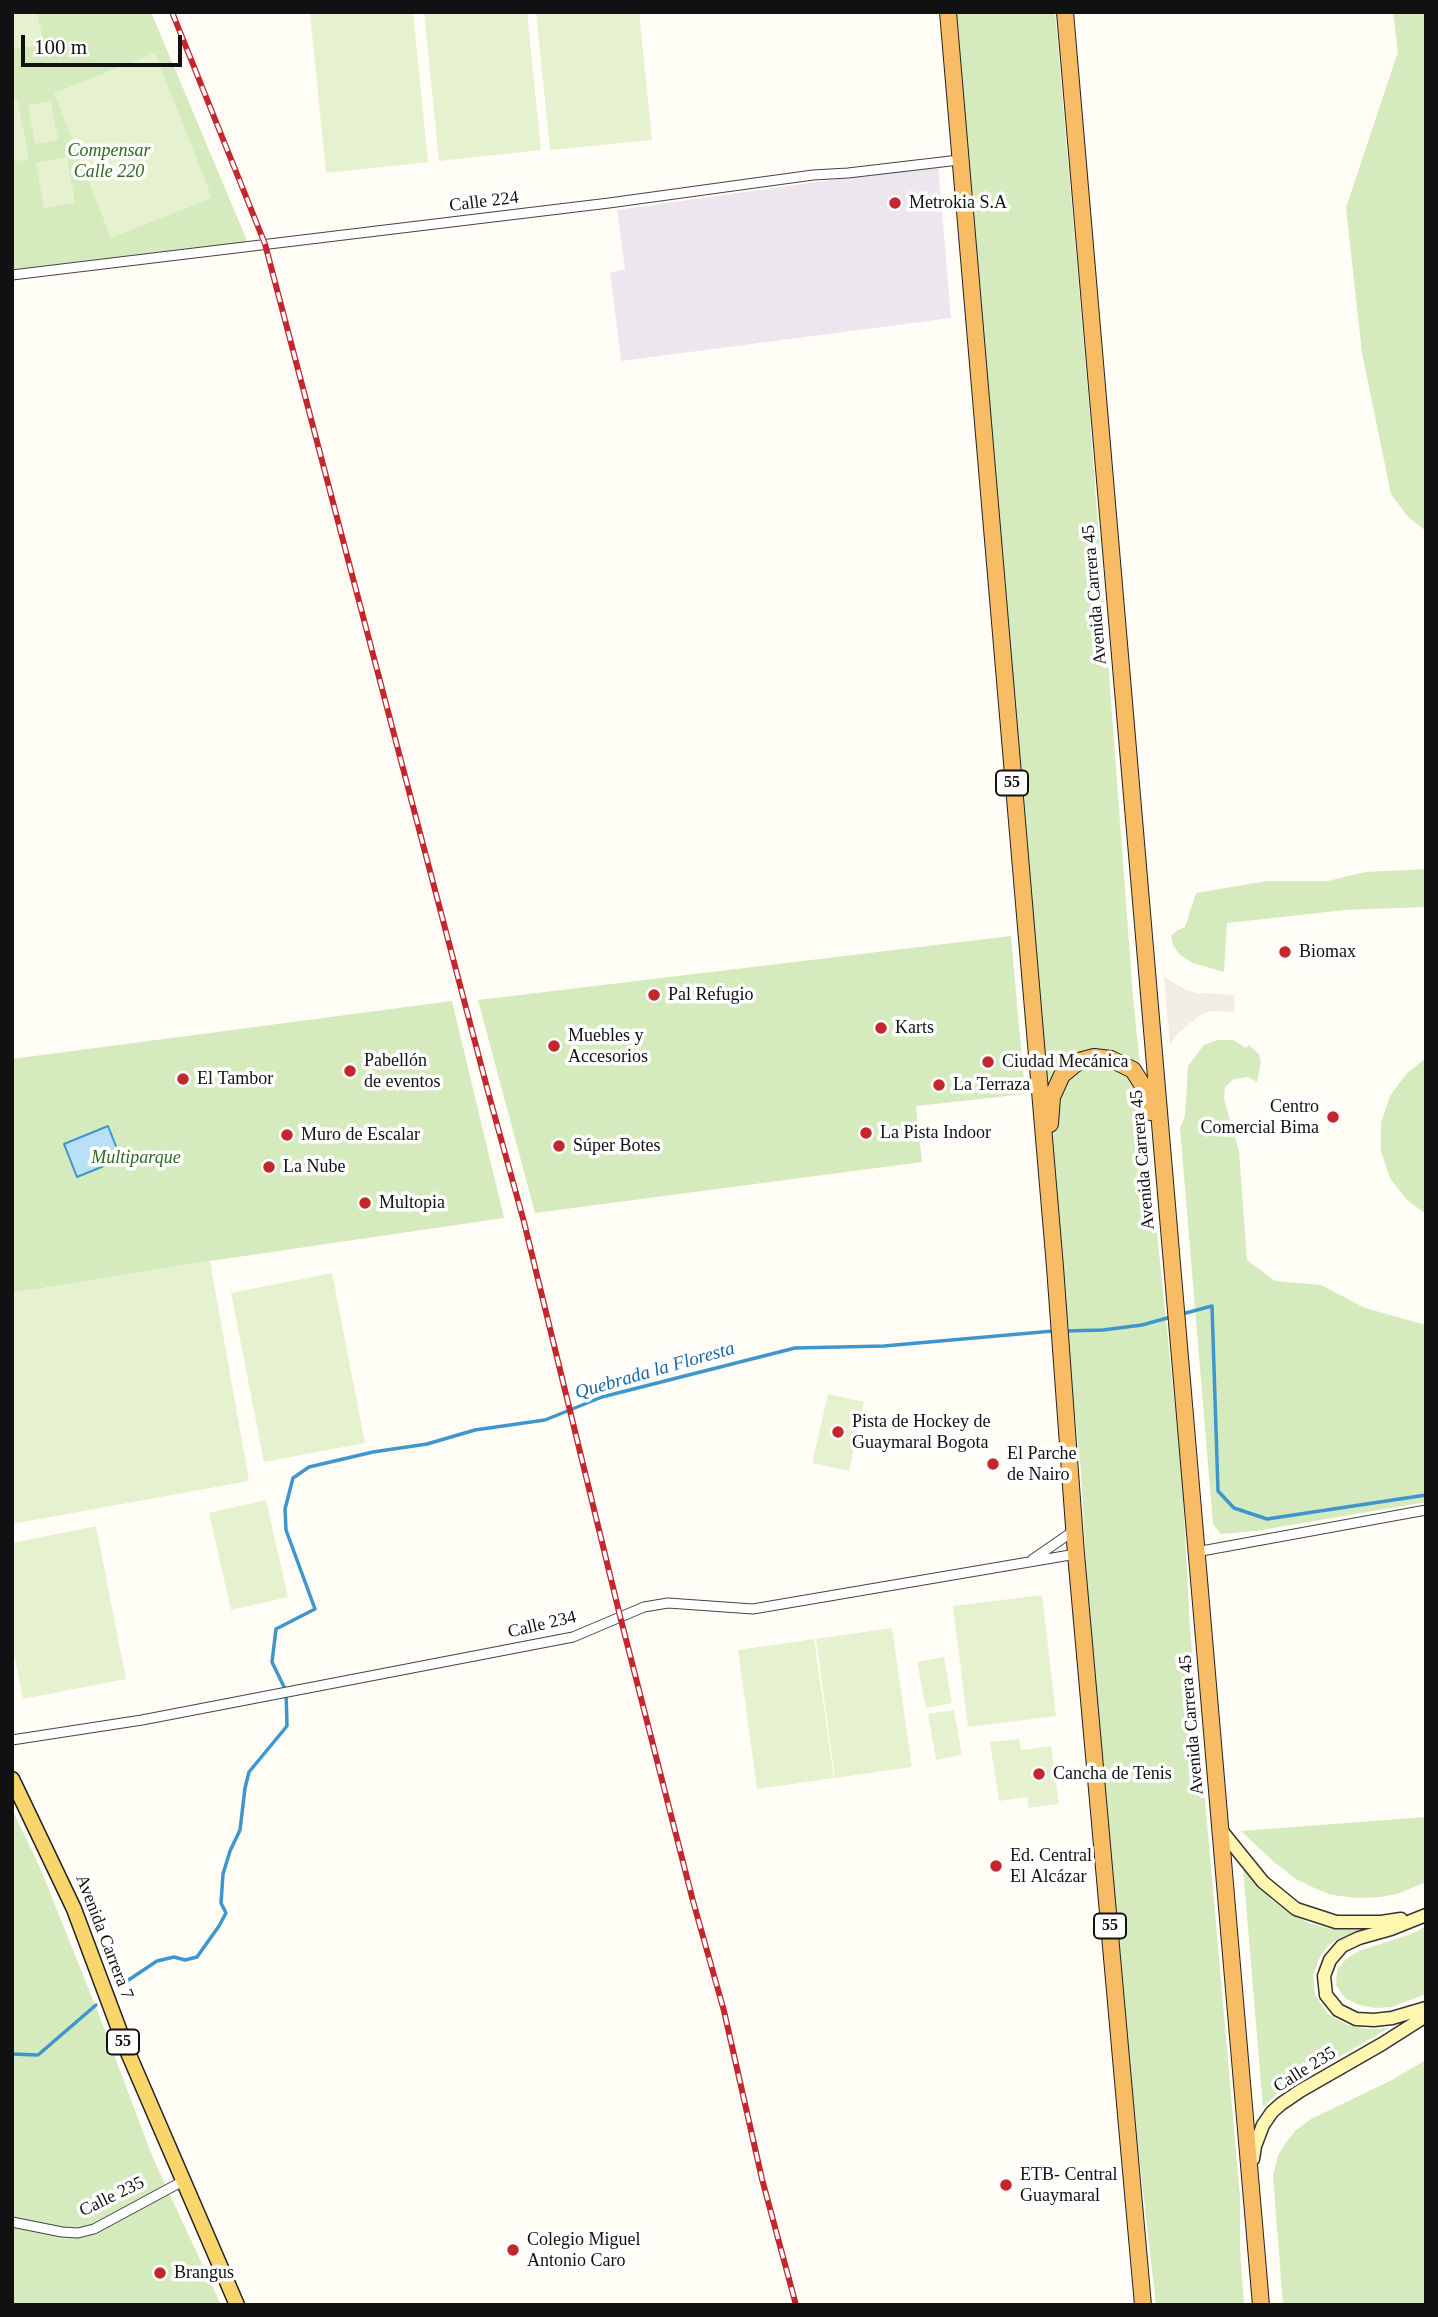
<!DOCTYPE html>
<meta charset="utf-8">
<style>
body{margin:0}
#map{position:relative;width:1438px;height:2317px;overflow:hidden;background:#fffdf5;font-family:Georgia,serif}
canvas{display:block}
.frame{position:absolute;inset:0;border:14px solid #111;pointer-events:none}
.scale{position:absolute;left:21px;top:35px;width:161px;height:32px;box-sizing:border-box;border:4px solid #111;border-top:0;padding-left:9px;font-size:21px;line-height:24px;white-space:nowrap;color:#111;-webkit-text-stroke:5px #fff;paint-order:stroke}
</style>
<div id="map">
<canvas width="1438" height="2317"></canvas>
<div class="frame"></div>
<div class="scale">100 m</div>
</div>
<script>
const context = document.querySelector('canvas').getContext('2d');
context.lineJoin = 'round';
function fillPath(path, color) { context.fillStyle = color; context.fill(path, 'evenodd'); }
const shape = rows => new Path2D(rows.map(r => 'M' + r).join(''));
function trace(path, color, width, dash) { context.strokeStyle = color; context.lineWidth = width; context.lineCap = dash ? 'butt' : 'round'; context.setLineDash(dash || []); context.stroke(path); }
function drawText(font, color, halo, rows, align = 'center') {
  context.font = font + ' Georgia,serif'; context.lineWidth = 7; context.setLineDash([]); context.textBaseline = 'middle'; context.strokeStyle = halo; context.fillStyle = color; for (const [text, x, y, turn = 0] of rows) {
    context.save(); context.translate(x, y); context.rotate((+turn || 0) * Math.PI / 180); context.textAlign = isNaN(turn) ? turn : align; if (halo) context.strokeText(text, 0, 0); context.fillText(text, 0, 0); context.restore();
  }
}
const industrial = shape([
 [938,165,951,318,621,361,610,273,625,269,617,210]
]);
const green = shape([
 [12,12,151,12,248,243,12,271],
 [956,12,1055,12,1089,404,1133,997,1182,1477,1190,1629,1240,2197,1240,2251,1244,2305,1156,2305,1133,2103,1100,1757,1087,1583,1081,1472,1063,1295,1052,1127,1026,848],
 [1393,12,1426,12,1426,531,1408,517,1391,494,1362,353,1346,208,1398,52],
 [1426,869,1426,907,1345,910,1227,923,1224,972,1193,963,1180,955,1173,945,1171,936,1178,930,1185,927,1196,893,1267,881,1328,881,1365,872],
 [1011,936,1025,1094,916,1106,922,1162,535,1213,478,1000],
 [452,1001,504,1218,210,1261,12,1293,12,1059],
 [1218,1040,1233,1040,1246,1048,1249,1045,1259,1054,1261,1062,1257,1082,1248,1077,1234,1079,1225,1087,1224,1099,1239,1151,1247,1260,1275,1281,1321,1285,1365,1308,1426,1325,1426,1502,1256,1531,1221,1534,1213,1524,1180,1128,1185,1116,1188,1066,1204,1045],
 [1426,1058,1426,1214,1407,1200,1390,1178,1381,1151,1381,1123,1390,1096,1407,1073],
 [12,1809,41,1870,99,2015,153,2158,221,2305,12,2305],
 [1426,1817,1426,1882,1397,1894,1380,1897,1357,1898,1332,1895,1312,1887,1296,1879,1274,1862,1241,1831],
 [1243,1867,1273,1901,1291,1914,1309,1923,1332,1929,1359,1930,1336,1940,1326,1948,1319,1959,1313,1976,1315,1995,1328,2014,1348,2025,1368,2029,1389,2028,1279,2092,1263,2107],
 [1426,1926,1426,1994,1392,2007,1376,2008,1359,2005,1345,1998,1336,1985,1337,1970,1347,1958,1359,1951,1414,1933],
 [1426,2060,1426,2305,1283,2305,1273,2176,1278,2155,1285,2144,1295,2131,1311,2119,1390,2081]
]);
const pitch = shape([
 [12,12,37,12,44,44,15,49,12,36],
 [310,12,413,12,428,162,326,173],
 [424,12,527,12,541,150,439,161],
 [536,12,639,12,652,140,550,150],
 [155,53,212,198,111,238,54,93],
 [17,98,29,159,12,162,12,99],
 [51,101,58,140,35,144,28,105],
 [67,157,75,203,44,208,36,163],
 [210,1261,249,1481,12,1524,12,1293],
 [332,1273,365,1443,264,1462,231,1293],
 [828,1394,864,1402,849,1471,812,1463],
 [266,1500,288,1597,231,1610,209,1513],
 [96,1526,126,1679,23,1699,12,1645,12,1543],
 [1042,1595,1056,1716,968,1727,953,1606],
 [892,1628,912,1767,835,1778,816,1639],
 [814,1639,834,1778,757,1789,738,1650],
 [944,1657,952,1703,926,1708,917,1662],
 [954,1710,962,1755,936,1760,928,1714],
 [1019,1739,1021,1750,1051,1746,1059,1804,1029,1808,1027,1797,999,1801,990,1742]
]);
const plaza = shape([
 [1164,977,1186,990,1198,993,1235,995,1234,1012,1211,1011,1199,1016,1178,1033,1170,1045]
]);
const water = shape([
 [108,1126,121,1159,77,1177,64,1144,108,1126]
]);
const stream = shape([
 [1182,1314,1212,1306,1218,1491,1234,1508,1267,1519,1426,1495],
 [1065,1331,1103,1330,1142,1325,1171,1317],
 [118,1987,157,1961,174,1957,185,1960,197,1957,219,1926,226,1913,221,1903,223,1874,230,1851,240,1830,245,1788,249,1772,287,1726,286,1691,272,1662,276,1629,315,1609,286,1530,285,1509,293,1478,309,1467,373,1452,427,1444,475,1430,545,1420,602,1397,795,1348,884,1346,1053,1331],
 [12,2054,38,2055,96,2005]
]);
const minor = shape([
 [12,275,609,203,813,175,848,173,959,160],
 [1196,1552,1426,1510],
 [1033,1559,1075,1530],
 [12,1740,142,1720,573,1637,644,1607,668,1603,753,1609,1076,1554],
 [12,2222,62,2232,78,2233,94,2229,183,2181]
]);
const secondary = shape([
 [1221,1830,1263,1882,1296,1909,1336,1922,1381,1922,1401,1919],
 [1426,1915,1391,1929,1359,1938,1342,1946,1330,1960,1324,1976,1326,1995,1338,2010,1356,2019,1374,2020,1392,2018,1426,2008],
 [1253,2159,1255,2146,1263,2125,1272,2112,1281,2104,1300,2091,1382,2044,1426,2016]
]);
const primary = shape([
 [12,1779,74,1909,126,2048,237,2305]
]);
const trunk = shape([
 [948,12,1055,1267,1076,1554,1143,2305],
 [1065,12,1261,2305],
 [1050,1124,1052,1097,1062,1075,1079,1061,1094,1057,1111,1059,1133,1070,1145,1089,1150,1112]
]);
const rail = shape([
 [172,12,265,244,490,1099,524,1222,620,1616,693,1901,724,2011,762,2179,796,2305]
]);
const markers = [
 [895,203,7,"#c4262e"],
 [1285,952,7,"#c4262e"],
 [654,995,7,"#c4262e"],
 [881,1028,7,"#c4262e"],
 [554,1046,7,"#c4262e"],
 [988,1062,7,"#c4262e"],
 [350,1071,7,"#c4262e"],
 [183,1079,7,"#c4262e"],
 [939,1085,7,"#c4262e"],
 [1333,1117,7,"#c4262e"],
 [866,1133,7,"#c4262e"],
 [287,1135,7,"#c4262e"],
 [559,1146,7,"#c4262e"],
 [269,1167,7,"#c4262e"],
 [365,1203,7,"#c4262e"],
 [838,1432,7,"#c4262e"],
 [993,1464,7,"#c4262e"],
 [1039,1774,7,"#c4262e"],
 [996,1866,7,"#c4262e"],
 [1006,2185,7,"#c4262e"],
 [513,2250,7,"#c4262e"],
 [160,2273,7,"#c4262e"]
];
const shields = [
 [1012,783,32],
 [1110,1926,32],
 [123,2042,32]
];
const shieldNames = [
 ["55",1012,783],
 ["55",1110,1926],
 ["55",123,2042]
];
const parkNames = [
 ["Compensar",109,151],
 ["Calle 220",109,172],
 ["Multiparque",136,1158]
];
const streetNames = [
 ["Calle 224",484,202,-7],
 ["Avenida Carrera 45",1095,595,-95],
 ["Avenida Carrera 45",1143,1160,-95],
 ["Calle 234",542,1625,-13],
 ["Avenida Carrera 45",1192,1725,-95],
 ["Avenida Carrera 7",104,1937,69],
 ["Calle 235",1305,2070,-32],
 ["Calle 235",112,2197,-26]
];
const poiNames = [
 ["Metrokia S.A",909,203],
 ["Biomax",1299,952],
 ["Pal Refugio",668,995],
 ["Karts",895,1028],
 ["Muebles y",568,1036],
 ["Accesorios",568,1057],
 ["Pabellón",364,1061],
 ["de eventos",364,1082],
 ["Ciudad Mecánica",1002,1062],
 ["El Tambor",197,1079],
 ["La Terraza",953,1085],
 ["Centro",1319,1107,"right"],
 ["Comercial Bima",1319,1128,"right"],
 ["La Pista Indoor",880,1133],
 ["Muro de Escalar",301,1135],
 ["Súper Botes",573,1146],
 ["La Nube",283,1167],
 ["Multopia",379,1203],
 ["Pista de Hockey de",852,1422],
 ["Guaymaral Bogota",852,1443],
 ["El Parche",1007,1454],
 ["de Nairo",1007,1475],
 ["Cancha de Tenis",1053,1774],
 ["Ed. Central",1010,1856],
 ["El Alcázar",1010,1877],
 ["ETB- Central",1020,2175],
 ["Guaymaral",1020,2196],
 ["Colegio Miguel",527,2240],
 ["Antonio Caro",527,2261],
 ["Brangus",174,2273]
];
const waterNames = [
 ["Quebrada la Floresta",655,1371,-16]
];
fillPath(industrial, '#eee6ef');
fillPath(green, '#d5ebbd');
fillPath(pitch, '#e6f2cf');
fillPath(plaza, '#f1ede2');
fillPath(water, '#b9e0f7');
trace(water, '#3f96cf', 2);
trace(stream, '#3f96cf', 3.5);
trace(minor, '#444', 11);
trace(secondary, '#333', 15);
trace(primary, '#222', 17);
trace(trunk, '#222', 18);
trace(minor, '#fff', 9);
trace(secondary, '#fff6b0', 12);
trace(primary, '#f9d66b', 14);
trace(trunk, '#f7bc64', 16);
trace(rail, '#c4262e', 6);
trace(rail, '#fff', 3.5, [10]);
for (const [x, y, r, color] of markers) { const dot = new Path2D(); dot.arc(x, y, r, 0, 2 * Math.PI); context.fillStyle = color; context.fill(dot); trace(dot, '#fff', 2.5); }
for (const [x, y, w] of shields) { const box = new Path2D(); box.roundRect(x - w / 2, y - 12.5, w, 25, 5); context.fillStyle = '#fff'; context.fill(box); trace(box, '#111', 2); }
drawText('bold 16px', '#111', null, shieldNames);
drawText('italic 18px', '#2f6b1f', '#fff', parkNames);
drawText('18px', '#111', '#fff', streetNames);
drawText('18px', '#111', '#fff', poiNames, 'left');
drawText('italic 19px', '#1768a6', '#fff', waterNames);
</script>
